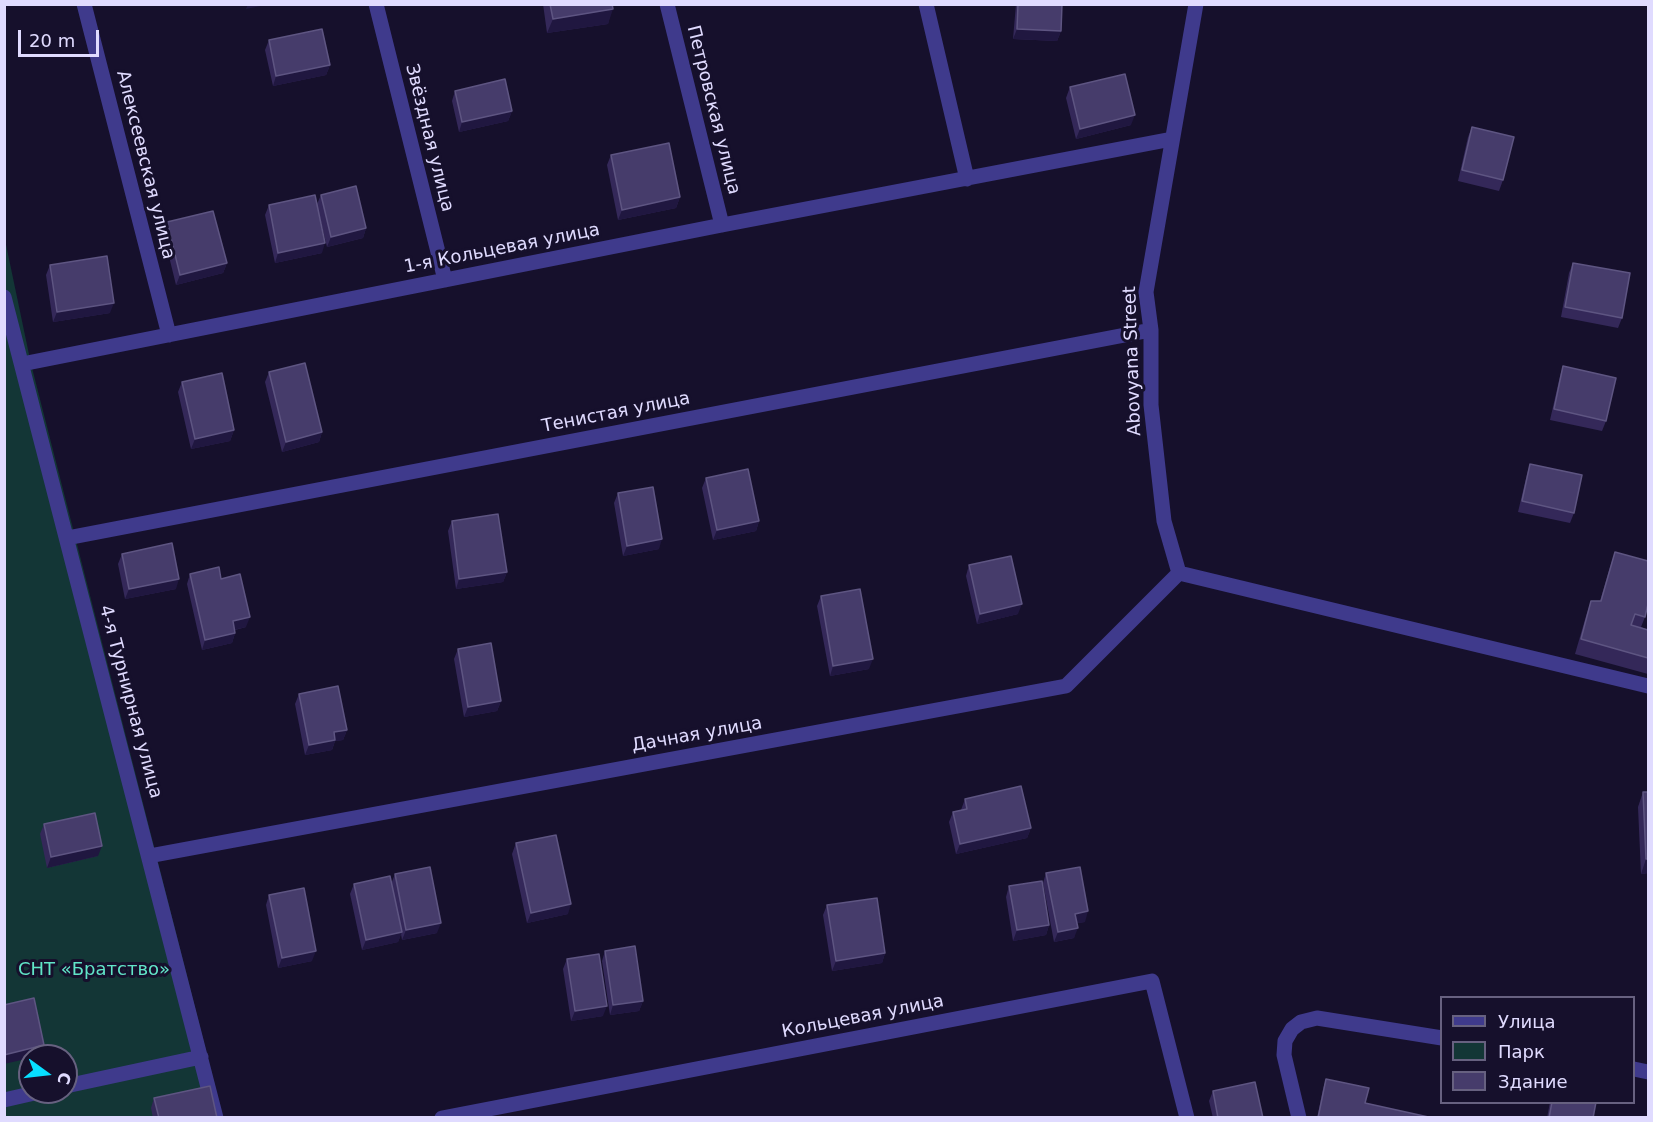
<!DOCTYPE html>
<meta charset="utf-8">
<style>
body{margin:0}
#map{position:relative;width:1653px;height:1122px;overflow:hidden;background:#16102c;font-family:"DejaVu Sans",sans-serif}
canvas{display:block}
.frame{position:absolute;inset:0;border:6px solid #e0dbff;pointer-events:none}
.legend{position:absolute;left:1440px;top:996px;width:195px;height:108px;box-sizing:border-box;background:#16102c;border:2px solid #676180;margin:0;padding:8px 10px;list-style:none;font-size:18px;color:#e0dbff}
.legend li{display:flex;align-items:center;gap:12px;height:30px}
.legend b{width:30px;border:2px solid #676180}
.north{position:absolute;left:18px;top:1044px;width:60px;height:60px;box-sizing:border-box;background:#16102c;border:2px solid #676180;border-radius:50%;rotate:105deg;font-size:16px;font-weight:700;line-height:24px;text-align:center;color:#e0dbff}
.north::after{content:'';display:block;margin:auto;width:21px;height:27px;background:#07dfff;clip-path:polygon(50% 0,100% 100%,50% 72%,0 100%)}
.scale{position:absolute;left:18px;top:30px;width:81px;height:27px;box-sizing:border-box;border:3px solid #e0dbff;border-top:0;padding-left:8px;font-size:18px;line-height:21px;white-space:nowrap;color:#e0dbff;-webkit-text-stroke:4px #16102c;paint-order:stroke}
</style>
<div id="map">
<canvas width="1653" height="1122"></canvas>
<div class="frame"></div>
<ul class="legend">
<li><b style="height:8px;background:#3f3a8c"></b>Улица</li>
<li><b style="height:16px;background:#133636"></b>Парк</li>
<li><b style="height:16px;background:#463c6b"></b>Здание</li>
</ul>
<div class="north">С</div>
<div class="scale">20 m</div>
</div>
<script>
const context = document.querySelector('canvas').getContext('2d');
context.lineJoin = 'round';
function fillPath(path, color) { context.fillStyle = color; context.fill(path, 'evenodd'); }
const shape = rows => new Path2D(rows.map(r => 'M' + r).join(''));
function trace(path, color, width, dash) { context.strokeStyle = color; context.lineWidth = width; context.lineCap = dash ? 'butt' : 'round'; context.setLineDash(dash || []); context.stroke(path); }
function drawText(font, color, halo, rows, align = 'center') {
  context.font = font + ' "DejaVu Sans",sans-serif'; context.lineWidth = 6; context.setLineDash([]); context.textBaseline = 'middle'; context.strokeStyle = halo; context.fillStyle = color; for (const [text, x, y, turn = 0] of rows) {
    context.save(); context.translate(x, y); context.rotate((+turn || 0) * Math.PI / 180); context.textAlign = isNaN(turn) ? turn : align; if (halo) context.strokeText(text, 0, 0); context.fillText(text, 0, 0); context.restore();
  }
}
const green = shape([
 [4,235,31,364,223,1117,5,1117],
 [30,1056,66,1056,66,1092,30,1092]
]);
const minor = shape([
 [84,4,169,335],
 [376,4,445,280],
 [667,4,722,225],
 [926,4,967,179],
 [4,297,216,1118],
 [22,364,722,225,1172,139],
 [67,538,1151,330],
 [1179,573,1164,521,1151,405,1151,330,1146,292,1196,4],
 [1179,573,1648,686],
 [149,856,1066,686,1179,573],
 [1634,1069,1648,1072],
 [66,1086,201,1057],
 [4,1100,39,1092],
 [442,1118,1152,981,1187,1118],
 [1299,1118,1284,1055,1285,1041,1292,1029,1301,1022,1317,1018,1442,1038]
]);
const wall = shape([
 [543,4,612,4,608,24,547,33],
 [1016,4,1062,4,1061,31,1057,41,1013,39],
 [269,40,330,65,326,75,273,86,265,50],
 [1070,87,1131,125,1076,139,1066,98],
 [455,91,512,111,508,121,459,132,452,101],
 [1472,127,1503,180,1499,191,1458,181,1468,137],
 [611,155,680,197,676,208,618,220,607,165],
 [321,195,366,228,363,238,327,247,319,214,322,253,275,263,265,215,269,205,317,204],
 [167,222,227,263,223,273,176,285,163,232],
 [1573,263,1622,318,1618,328,1561,317,1569,273],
 [50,265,110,313,53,322,46,275],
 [1563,366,1606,421,1602,431,1550,420,1560,376],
 [269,372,322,432,319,442,282,452,265,382],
 [182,382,234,430,230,441,191,449,178,392],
 [1530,464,1574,513,1570,523,1518,512,1527,474],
 [706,478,759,521,756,531,713,540,702,488],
 [618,493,659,549,623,556,614,503],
 [452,521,507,572,503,582,456,589,448,531],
 [1615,552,1645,617,1641,627,1648,630,1648,674,1575,654,1586,616,1591,601,1600,601,1610,567],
 [122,554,176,589,125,599,118,564],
 [969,565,1018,614,977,624,966,576],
 [190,574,221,579,246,627,235,630,235,633,232,643,202,650,187,584],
 [821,596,869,669,830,676,817,606],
 [458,649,501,701,497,711,464,717,454,659],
 [299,694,347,730,343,740,335,741,332,750,305,755,295,704],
 [1643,792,1648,873,1641,874,1638,807],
 [965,799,1031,828,1027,838,956,854,949,822,953,812,961,810],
 [44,824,98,856,47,868,40,834],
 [516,843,568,914,527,923,512,854],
 [1046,873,1085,922,1077,923,1074,938,1054,942,1043,883],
 [395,874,437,933,402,940,401,934,398,942,362,950,350,894,354,884,391,884],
 [1009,886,1049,925,1046,935,1013,941,1006,897],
 [269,895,312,961,278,968,266,905],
 [827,905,885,953,882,963,832,971,823,915],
 [605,951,643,1001,639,1011,610,1015,602,961],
 [567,959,603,1016,571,1021,563,969],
 [1326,1079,1365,1103,1433,1118,1317,1118,1323,1089],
 [1213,1091,1263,1118,1213,1118,1209,1101],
 [154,1098,217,1118,153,1118,151,1108],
 [1550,1102,1552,1102,1593,1118,1547,1118]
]);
const shadedWall = shape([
 [248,4,270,4,246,9],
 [613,9,608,24,547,33,553,19],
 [1017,29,1061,31,1057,41,1013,39],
 [330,65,326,75,273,86,276,76],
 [512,111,508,121,459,132,462,122],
 [1135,115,1131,125,1076,139,1080,129],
 [680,197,676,208,618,220,622,210],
 [366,228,363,238,327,247,331,237],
 [325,243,322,253,275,263,278,253],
 [227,263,223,273,176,285,180,275],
 [114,303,110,313,53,322,57,312],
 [234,430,230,441,191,449,195,439],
 [322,432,319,442,282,452,286,442],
 [759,521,756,531,713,540,717,530],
 [662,539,659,549,623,556,627,546],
 [507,572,503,582,456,589,459,579],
 [179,579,176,589,125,599,129,589],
 [1022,604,1018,614,977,624,980,614],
 [250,617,246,627,229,631,233,621],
 [235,633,232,643,202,650,205,640],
 [873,659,869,669,830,676,833,666],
 [501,701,497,711,464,717,468,707],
 [347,730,343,740,335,741,332,750,305,755,309,745,334,732],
 [1031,828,1027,838,956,854,960,844],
 [102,846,98,856,47,868,51,857],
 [1646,859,1648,859,1648,873,1641,874],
 [571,904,568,914,527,923,531,913],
 [1088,911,1085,922,1071,924,1075,914],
 [441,923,437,933,402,940,406,930],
 [1049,925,1046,935,1013,941,1017,930],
 [1078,928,1074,938,1054,942,1058,932],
 [402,932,398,942,362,950,366,940],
 [316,951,312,961,278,968,282,958],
 [885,953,882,963,832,971,836,961],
 [643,1001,639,1011,610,1015,613,1005],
 [607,1006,603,1016,571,1021,575,1011],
 [44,1045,41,1055,30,1056,30,1058,4,1064,4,1055]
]);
const building = shape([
 [550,4,612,4,613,9,553,19,550,4],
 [1018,4,1062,4,1061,31,1017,29,1018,4],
 [322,29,330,65,276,76,269,40,322,29],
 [1125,74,1135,115,1080,129,1070,87,1125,74],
 [505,79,512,111,462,122,455,91,505,79],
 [1472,127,1514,137,1503,180,1462,170,1472,127],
 [669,143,680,197,622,210,611,155,669,143],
 [356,186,366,228,331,237,321,195,356,186],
 [315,195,325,243,278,253,269,205,315,195],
 [213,211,227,263,180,275,167,222,213,211],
 [107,256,114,303,57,312,50,265,107,256],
 [1573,263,1630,273,1622,318,1565,307,1573,263],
 [305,363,322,432,286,442,269,372,305,363],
 [1563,366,1616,378,1606,421,1554,409,1563,366],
 [222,373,234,430,195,439,182,382,222,373],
 [1530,464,1582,475,1574,513,1522,501,1530,464],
 [748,469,759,521,717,530,706,478,748,469],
 [653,487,662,539,627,546,618,493,653,487],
 [498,514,507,572,459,579,452,521,498,514],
 [172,543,179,579,129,589,122,554,172,543],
 [1615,552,1648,561,1648,604,1645,617,1635,614,1631,625,1648,630,1648,658,1581,639,1591,601,1601,601,1615,552],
 [1011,556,1022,604,980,614,969,565,1011,556],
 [219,567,221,579,240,574,250,617,233,621,235,633,205,640,190,574,219,567],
 [860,589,873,659,833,666,821,596,860,589],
 [491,643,501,701,468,707,458,649,491,643],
 [338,686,347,730,334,732,335,740,309,745,299,694,338,686],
 [1021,786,1031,828,960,844,953,812,967,809,965,799,1021,786],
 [1643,792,1648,792,1648,859,1646,859,1643,792],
 [95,813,102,846,51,857,44,824,95,813],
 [556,835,571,904,531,913,516,843,556,835],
 [430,867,441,923,406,930,395,874,430,867],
 [1080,867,1088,911,1075,914,1078,928,1058,932,1046,873,1080,867],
 [390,876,402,932,366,940,354,884,390,876],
 [1042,881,1049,925,1017,930,1009,886,1042,881],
 [304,888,316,951,282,958,269,895,304,888],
 [877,898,885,953,836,961,827,905,877,898],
 [635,946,643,1001,613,1005,605,951,635,946],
 [599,954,607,1006,575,1011,567,959,599,954],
 [34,998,44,1045,4,1055,4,1005,34,998],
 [1326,1079,1369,1088,1365,1103,1433,1118,1318,1118,1326,1079],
 [1255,1082,1263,1118,1218,1118,1213,1091,1255,1082],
 [210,1086,217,1118,159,1118,154,1098,210,1086],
 [1552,1102,1596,1102,1593,1118,1549,1118,1552,1102]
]);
const streetNames = [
 ["Петровская улица",713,110,76],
 ["Звёздная улица",429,138,76],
 ["Алексеевская улица",145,165,76],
 ["1-я Кольцевая улица",502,249,-11],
 ["Abovyana Street",1133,361,-92],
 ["Тенистая улица",616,413,-11],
 ["4-я Турнирная улица",130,702,75],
 ["Дачная улица",697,735,-10],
 ["Кольцевая улица",863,1017,-11]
];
const parkNames = [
 ["СНТ «Братство»",94,970]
];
fillPath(green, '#133636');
trace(minor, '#3f3a8c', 15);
fillPath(wall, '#342859');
fillPath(shadedWall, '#201740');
fillPath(building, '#463c6b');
trace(building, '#5e5582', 1.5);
drawText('18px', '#e0dbff', '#16102c', streetNames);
drawText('18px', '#61e5c8', '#16102c', parkNames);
</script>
